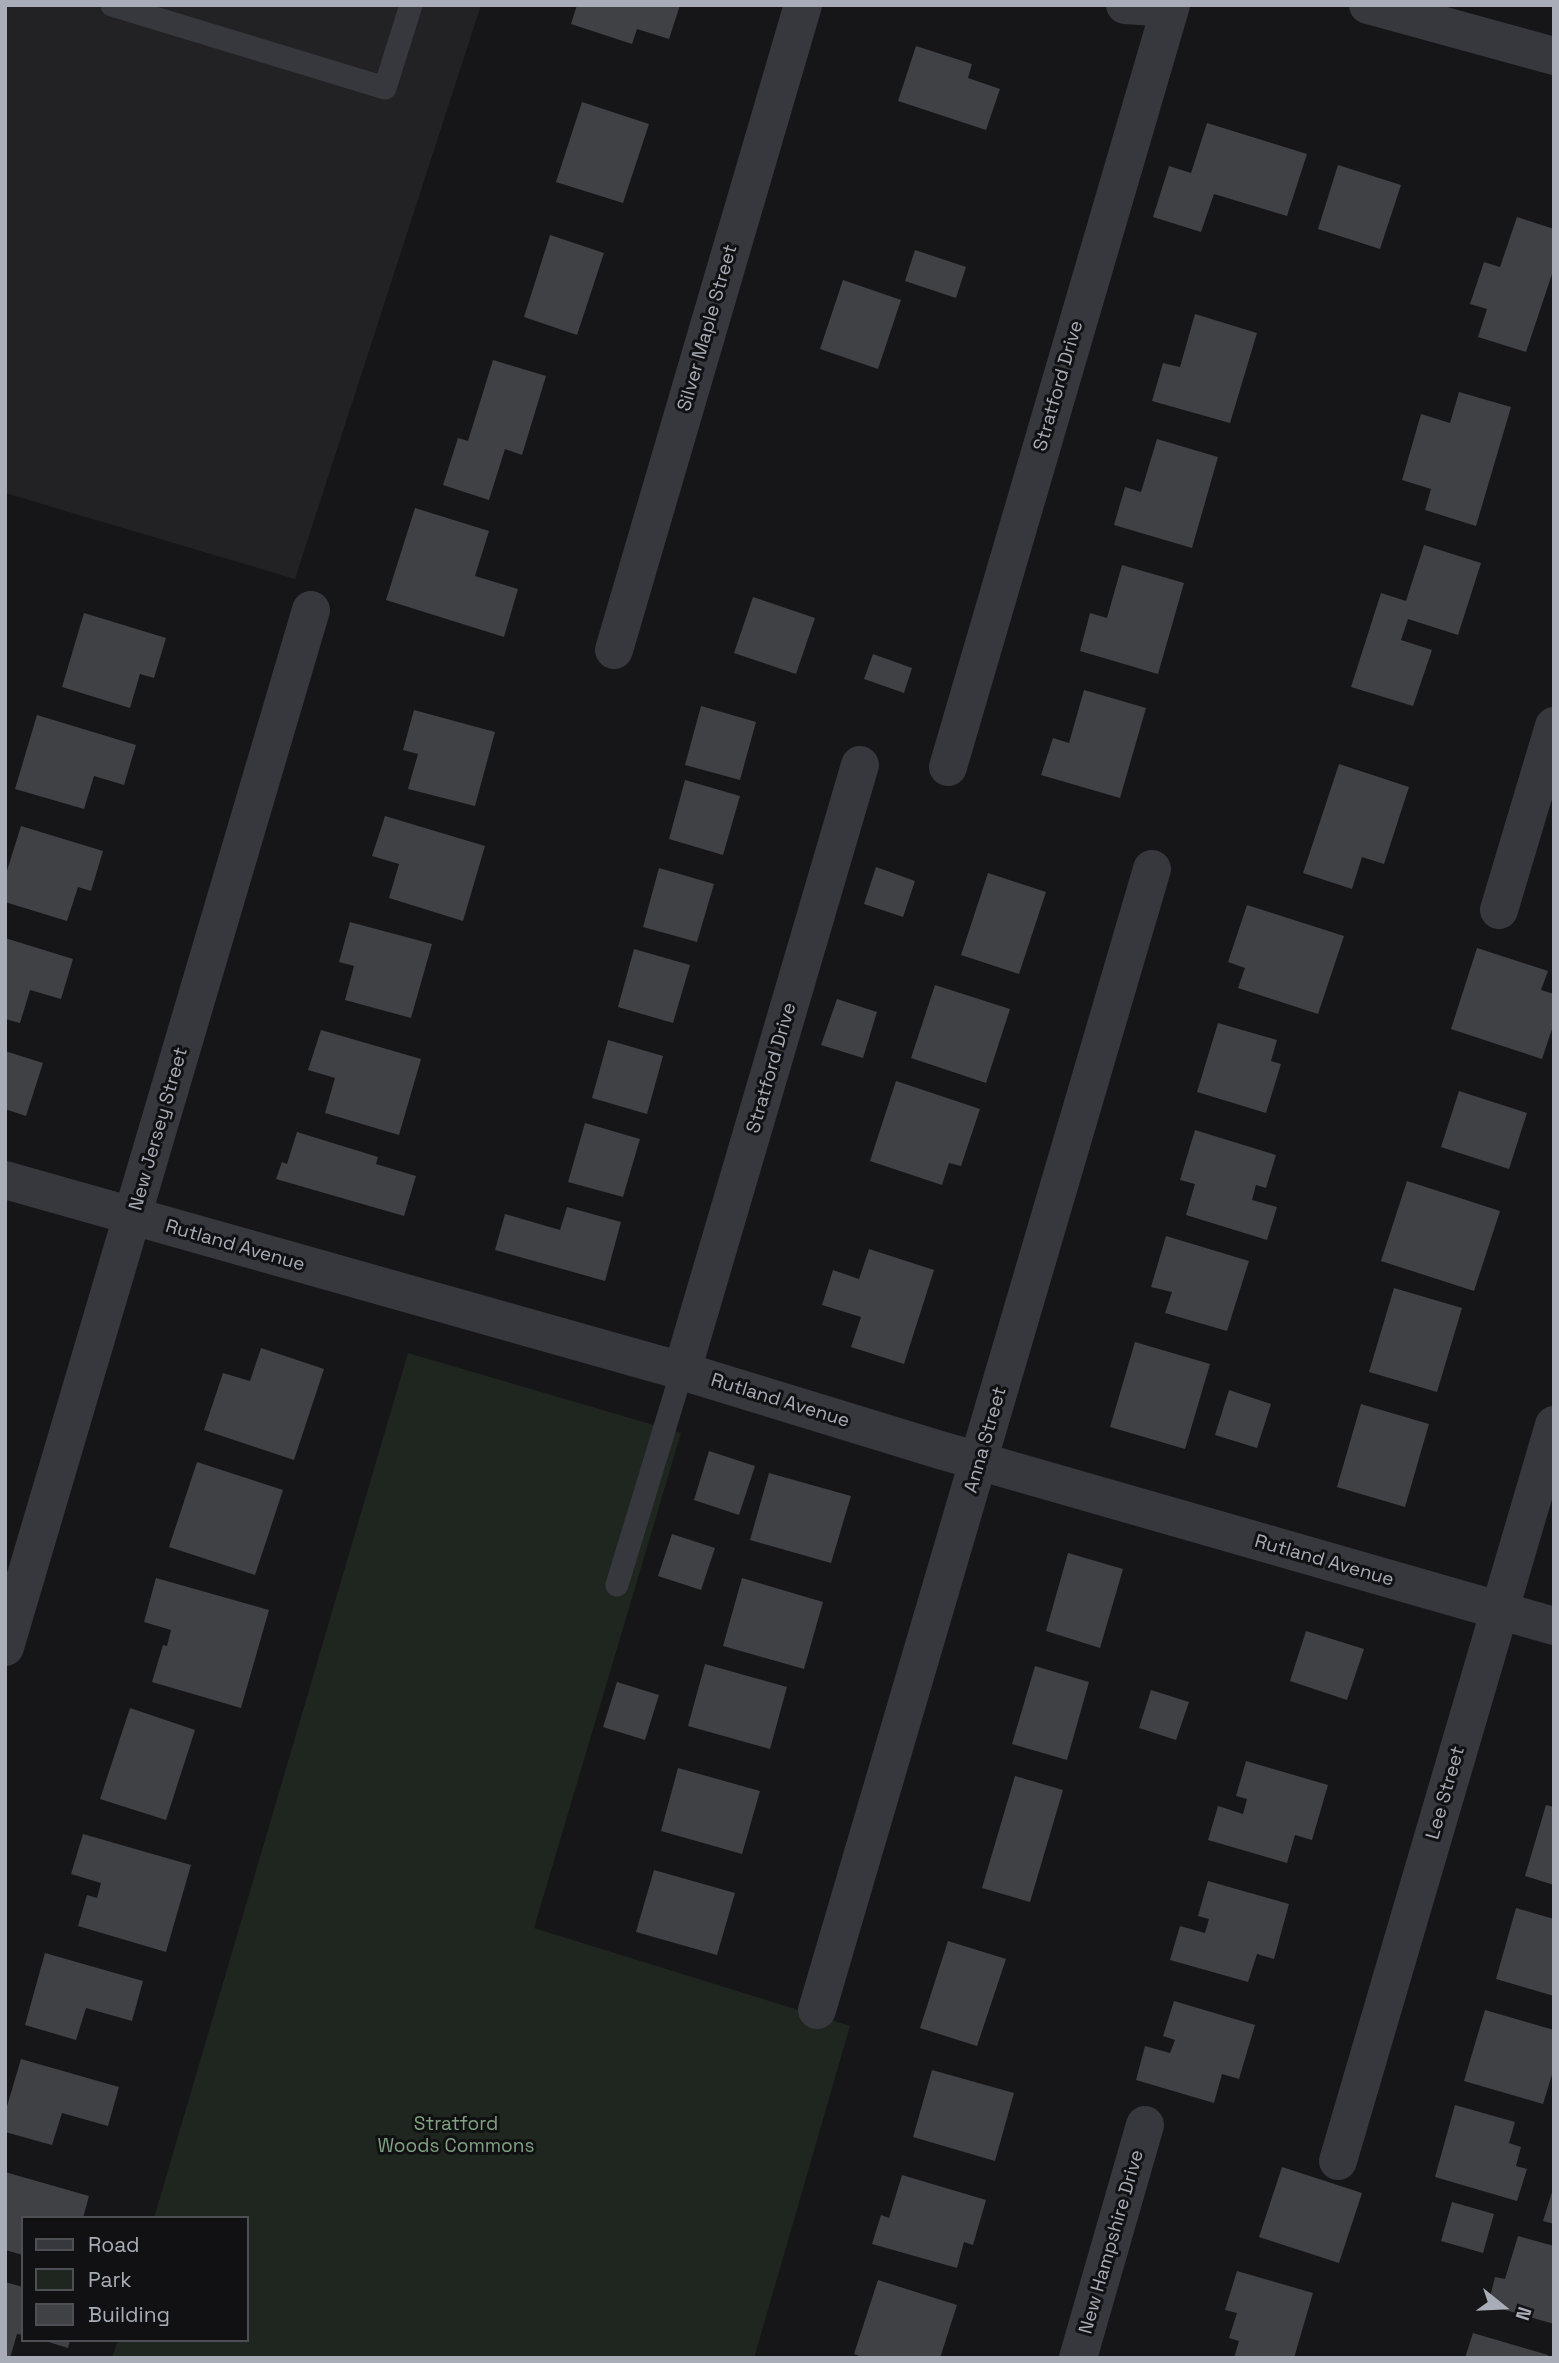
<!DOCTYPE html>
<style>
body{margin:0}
#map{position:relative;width:1559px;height:2363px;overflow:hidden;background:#161618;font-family:"Space Grotesk",sans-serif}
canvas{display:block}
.frame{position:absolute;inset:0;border:7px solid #a8adb8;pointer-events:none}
.legend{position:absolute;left:21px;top:2216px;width:228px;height:126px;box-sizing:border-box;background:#111113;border:2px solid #4d4f55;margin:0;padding:9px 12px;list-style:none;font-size:21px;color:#a8adb8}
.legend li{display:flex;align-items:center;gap:14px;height:35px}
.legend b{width:35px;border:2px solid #4d4f55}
.north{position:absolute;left:1468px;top:2272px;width:70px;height:70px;-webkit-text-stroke:5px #111113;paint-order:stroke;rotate:108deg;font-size:19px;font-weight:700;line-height:28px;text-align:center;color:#a8adb8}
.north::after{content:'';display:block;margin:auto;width:24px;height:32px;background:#a8adb8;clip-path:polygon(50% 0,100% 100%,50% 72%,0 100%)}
</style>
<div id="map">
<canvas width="1559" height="2363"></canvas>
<div class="frame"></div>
<ul class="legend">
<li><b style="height:9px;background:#37383d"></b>Road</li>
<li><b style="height:19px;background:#1e261f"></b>Park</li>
<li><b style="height:19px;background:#404145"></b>Building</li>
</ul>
<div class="north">N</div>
</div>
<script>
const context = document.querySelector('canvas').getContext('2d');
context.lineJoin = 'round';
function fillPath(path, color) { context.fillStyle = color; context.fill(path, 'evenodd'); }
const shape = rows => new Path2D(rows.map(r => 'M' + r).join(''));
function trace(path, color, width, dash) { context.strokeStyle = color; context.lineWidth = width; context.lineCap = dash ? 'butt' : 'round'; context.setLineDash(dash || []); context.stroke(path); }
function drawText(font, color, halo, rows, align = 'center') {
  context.font = font + ' "Space Grotesk",sans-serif'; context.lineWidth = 6; context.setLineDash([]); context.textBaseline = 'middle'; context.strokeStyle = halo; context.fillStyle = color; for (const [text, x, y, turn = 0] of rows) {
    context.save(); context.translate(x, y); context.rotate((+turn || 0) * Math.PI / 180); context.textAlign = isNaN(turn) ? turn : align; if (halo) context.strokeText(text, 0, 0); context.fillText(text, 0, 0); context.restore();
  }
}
const built = shape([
 [5,5,481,5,295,579,5,493]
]);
const green = shape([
 [408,1353,681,1433,534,1928,850,2026,754,2358,112,2358,118,2340,247,2340,247,2218,154,2218]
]);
const building = shape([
 [577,5,680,5,669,39,637,29,632,44,571,24],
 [916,46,972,64,968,78,1000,89,986,130,898,101],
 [582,102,649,124,623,203,556,182],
 [1207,123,1307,154,1287,216,1214,194,1201,232,1153,217,1169,166,1191,173],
 [1338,165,1401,185,1380,249,1318,229],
 [1517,217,1554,229,1554,268,1526,352,1478,337,1487,309,1470,304,1484,262,1500,267],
 [550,235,604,253,577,335,524,317],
 [915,250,966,267,956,298,905,281],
 [843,280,901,300,878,369,820,349],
 [1195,314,1257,333,1230,423,1152,401,1163,363,1180,367],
 [493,360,546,376,522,455,505,449,489,500,443,485,458,438,468,441],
 [1459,392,1511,407,1476,526,1425,510,1431,489,1402,480,1421,414,1450,423],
 [1157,439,1218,457,1192,548,1114,525,1125,487,1141,492],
 [415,508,489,531,475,576,518,589,504,637,386,600],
 [1424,545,1481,563,1458,635,1408,619,1401,640,1432,650,1413,706,1351,687,1381,593,1406,601],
 [1122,565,1184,583,1158,674,1080,651,1090,613,1107,618],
 [753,597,815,618,796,674,734,653],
 [84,613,166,638,154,678,140,674,130,708,62,687],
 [873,654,912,668,904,693,864,679],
 [1084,690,1146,708,1120,798,1041,775,1053,738,1069,743],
 [701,706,756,722,740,780,685,765],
 [414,710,495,732,475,806,408,789,418,754,403,750],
 [37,715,136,745,124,785,94,776,84,809,15,789],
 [1339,764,1409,787,1384,864,1362,857,1352,889,1303,873],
 [685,780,740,796,723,855,669,839],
 [385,816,485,846,463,921,389,898,399,864,372,856],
 [21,826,103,851,91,891,78,887,67,921,5,902,5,877],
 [876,867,915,881,903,917,864,904],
 [659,868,714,884,697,942,643,927],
 [988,873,1046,892,1019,974,961,955],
 [1247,905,1344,936,1318,1014,1238,988,1245,968,1228,962],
 [350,922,432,944,411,1018,345,1000,354,966,339,962],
 [5,938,73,959,61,999,30,990,20,1023,5,1019],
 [1477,948,1548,971,1541,990,1554,994,1554,1023,1542,1059,1451,1029],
 [634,949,690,965,673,1023,618,1007],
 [935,985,1010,1009,986,1083,911,1058],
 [837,999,877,1012,863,1058,821,1045],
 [1218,1023,1277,1040,1271,1061,1281,1064,1266,1113,1197,1092],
 [321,1030,421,1059,399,1135,325,1113,335,1078,308,1070],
 [608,1040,663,1056,647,1114,592,1098],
 [5,1051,43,1063,26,1116,5,1109],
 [896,1081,980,1109,961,1166,949,1163,942,1185,870,1161],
 [1459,1091,1527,1113,1509,1169,1441,1147],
 [585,1123,640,1139,623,1197,568,1182],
 [1195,1130,1276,1155,1266,1188,1256,1185,1252,1200,1277,1207,1267,1240,1186,1215,1195,1184,1180,1180],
 [297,1132,378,1157,376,1164,416,1176,404,1216,276,1179,282,1162,287,1164],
 [1407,1181,1500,1211,1474,1291,1381,1261],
 [567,1207,621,1222,605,1281,495,1250,505,1214,560,1230],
 [1166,1236,1249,1261,1227,1331,1165,1313,1172,1292,1151,1287],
 [869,1249,934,1270,904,1364,851,1347,861,1317,822,1305,833,1270,859,1279],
 [1394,1288,1462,1308,1437,1392,1369,1372],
 [1135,1342,1210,1364,1185,1449,1110,1427],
 [261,1348,324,1369,294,1460,204,1430,223,1373,250,1381],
 [1229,1390,1271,1404,1257,1448,1215,1435],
 [1361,1404,1429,1424,1405,1507,1337,1487],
 [709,1451,755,1466,739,1515,694,1500],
 [197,1462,283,1490,255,1575,169,1547],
 [769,1473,851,1496,831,1563,750,1540],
 [672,1534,715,1548,701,1590,658,1576],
 [1068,1553,1123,1569,1100,1648,1046,1631],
 [156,1578,269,1610,241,1708,152,1682,163,1645,167,1646,171,1630,144,1622],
 [742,1578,823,1602,804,1669,723,1646],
 [1306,1631,1364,1649,1347,1700,1290,1681],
 [705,1664,787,1687,770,1749,688,1726],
 [1035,1666,1089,1682,1067,1760,1012,1744],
 [617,1682,659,1695,645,1740,603,1727],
 [1151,1690,1189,1702,1176,1740,1139,1728],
 [130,1708,195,1730,166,1820,100,1799],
 [1246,1761,1328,1785,1312,1840,1295,1835,1287,1863,1208,1840,1218,1806,1243,1814,1247,1799,1236,1796],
 [678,1768,760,1791,742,1854,661,1831],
 [1015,1776,1063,1790,1030,1902,982,1888],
 [1546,1805,1554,1807,1554,1885,1525,1876],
 [83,1834,191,1865,166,1952,78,1926,87,1895,97,1898,101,1883,71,1874],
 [654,1870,735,1893,717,1955,636,1932],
 [1208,1881,1289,1904,1274,1959,1257,1954,1248,1982,1170,1960,1180,1926,1205,1933,1209,1919,1198,1916],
 [1516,1908,1554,1919,1554,1996,1496,1979],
 [948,1941,1006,1959,977,2046,920,2028],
 [45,1953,143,1981,132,2021,86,2008,76,2040,25,2025],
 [1174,2001,1255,2025,1239,2079,1222,2074,1214,2103,1136,2080,1145,2046,1170,2053,1175,2040,1163,2036],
 [1485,2010,1554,2030,1554,2068,1543,2104,1464,2081],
 [21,2059,119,2087,108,2126,62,2113,52,2145,5,2132,5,2113],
 [932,2070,1014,2093,995,2161,913,2137],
 [1455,2105,1515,2122,1509,2143,1521,2147,1516,2166,1527,2169,1517,2201,1435,2177],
 [1282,2167,1362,2193,1339,2263,1259,2237],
 [5,2172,89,2196,83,2218,23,2218,23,2255,5,2250],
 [902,2175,986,2200,973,2245,964,2242,957,2268,872,2244,881,2215,889,2218],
 [1553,2189,1554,2189,1554,2224,1543,2221],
 [1452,2202,1494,2214,1483,2253,1441,2241],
 [1518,2236,1554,2246,1554,2324,1488,2305,1495,2277,1505,2279],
 [1237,2271,1313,2293,1294,2358,1234,2358,1239,2341,1229,2338,1237,2313,1225,2310],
 [878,2280,957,2305,940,2358,865,2358,854,2354],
 [5,2282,23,2287,23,2335,17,2334,10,2358,5,2358],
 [1473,2333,1548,2355,1548,2358,1465,2358],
 [42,2340,70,2340,68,2348]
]);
const service = shape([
 [112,5,385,88,411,5],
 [617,1585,682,1371]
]);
const minor = shape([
 [1125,5,1170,8],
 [1368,5,1554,56],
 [614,650,803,5],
 [948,767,1171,5],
 [1499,910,1554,726],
 [5,1180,682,1371,940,1450,1554,1626],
 [682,1371,860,765],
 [5,1647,311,610],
 [817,2010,1152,869],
 [1338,2161,1554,1425],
 [1078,2358,1145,2125]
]);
const streetNames = [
 ["Silver Maple Street",708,328,-74],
 ["Stratford Drive",1059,386,-74],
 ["Stratford Drive",772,1068,-74],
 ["New Jersey Street",159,1129,-74],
 ["Rutland Avenue",235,1246,16],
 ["Rutland Avenue",780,1401,17],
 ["Anna Street",986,1440,-74],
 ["Rutland Avenue",1324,1561,16],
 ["Lee Street",1446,1793,-74],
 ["New Hampshire Drive",1112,2242,-74]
];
const parkNames = [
 ["Stratford",456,2125],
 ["Woods Commons",456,2147]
];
fillPath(built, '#222225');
fillPath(green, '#1e261f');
fillPath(building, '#404145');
trace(service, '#37383d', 23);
trace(minor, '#37383d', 38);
drawText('19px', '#a8adb8', '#111113', streetNames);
drawText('19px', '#7fa381', '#111113', parkNames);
</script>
